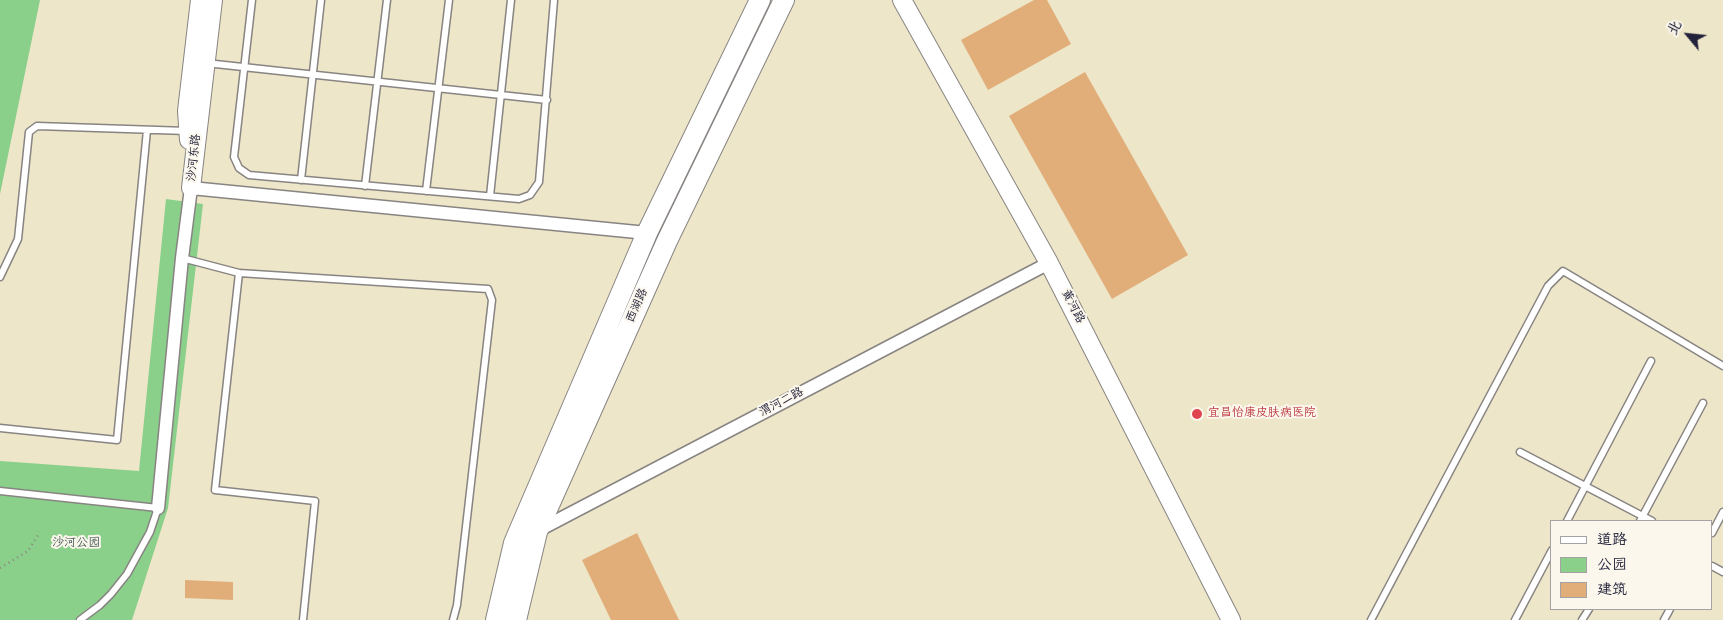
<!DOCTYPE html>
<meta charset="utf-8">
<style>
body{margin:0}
#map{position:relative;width:1723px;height:620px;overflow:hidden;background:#ede6c9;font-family:Kalam,"LXGW WenKai TC",sans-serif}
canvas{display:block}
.legend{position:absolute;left:1550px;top:520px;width:162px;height:90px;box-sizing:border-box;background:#fbf7ec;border:1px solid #a4a2a5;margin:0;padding:6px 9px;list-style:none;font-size:15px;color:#22223b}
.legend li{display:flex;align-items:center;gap:10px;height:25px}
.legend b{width:25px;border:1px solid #a4a2a5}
.north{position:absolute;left:1663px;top:10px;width:50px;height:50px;-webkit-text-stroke:4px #fbf7ec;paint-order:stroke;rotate:298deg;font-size:14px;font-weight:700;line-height:20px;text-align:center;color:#22223b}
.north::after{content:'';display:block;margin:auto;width:18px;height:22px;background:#22223b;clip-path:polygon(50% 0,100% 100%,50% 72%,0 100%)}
</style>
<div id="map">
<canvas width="1723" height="620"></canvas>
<ul class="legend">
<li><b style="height:6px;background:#fff"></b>道路</li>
<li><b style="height:14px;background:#8ad08a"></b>公园</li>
<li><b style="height:14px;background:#e1ae7a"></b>建筑</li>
</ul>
<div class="north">北</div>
</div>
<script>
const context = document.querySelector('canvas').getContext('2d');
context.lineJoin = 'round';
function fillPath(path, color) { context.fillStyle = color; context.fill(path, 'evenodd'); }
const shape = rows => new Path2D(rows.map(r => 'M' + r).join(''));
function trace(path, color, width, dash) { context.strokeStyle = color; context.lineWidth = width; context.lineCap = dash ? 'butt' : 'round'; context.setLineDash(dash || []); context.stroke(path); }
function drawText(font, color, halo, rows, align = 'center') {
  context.font = font + ' Kalam,"LXGW WenKai TC",sans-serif'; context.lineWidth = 4; context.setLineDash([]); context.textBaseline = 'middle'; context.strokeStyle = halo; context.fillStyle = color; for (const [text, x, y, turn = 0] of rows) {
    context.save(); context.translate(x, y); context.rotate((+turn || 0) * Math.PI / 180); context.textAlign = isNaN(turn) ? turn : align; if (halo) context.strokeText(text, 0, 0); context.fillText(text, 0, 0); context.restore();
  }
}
const green = shape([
 [0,0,40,0,0,194],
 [166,199,203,204,168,508,132,620,0,620,0,461,139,471]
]);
const building = shape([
 [1034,0,1047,0,1071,44,988,90,961,40],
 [1085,72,1188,255,1112,299,1009,116],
 [637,533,679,620,611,620,582,560],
 [185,580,233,582,233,600,185,598]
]);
const path = shape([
 [0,568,28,551,40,532]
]);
const lane = shape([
 [252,0,234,157,239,168,249,175,519,199,530,195,539,182,554,0],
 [206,63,547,100],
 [301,180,321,0],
 [365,186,387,0],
 [426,191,449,0],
 [490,196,511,0],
 [182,258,239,273,215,490,315,501,303,620],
 [239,273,488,289,492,300,457,605,453,620],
 [0,277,18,239,29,132,37,126,187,131],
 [0,428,117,440,147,130],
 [1520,452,1652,521],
 [0,491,158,508,150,532,127,574,111,594,100,605,80,620],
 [1567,521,1651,361],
 [1640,521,1703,403],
 [1712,533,1723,512],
 [1712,566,1723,572],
 [1371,620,1548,286,1563,271,1723,366],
 [1515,620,1552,550],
 [1582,620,1589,609],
 [1664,620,1670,609]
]);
const street = shape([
 [158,508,182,258,191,188,647,233],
 [537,531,1049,263]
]);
const secondary = shape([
 [902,0,1049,263,1231,620],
 [189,140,187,111,200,0],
 [191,188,213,0]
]);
const primary = shape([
 [496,620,514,543,647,233,760,0],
 [516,620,537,532,667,241,784,0]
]);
const markers = [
 [1197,414,6,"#e0444e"]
];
const streetNames = [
 ["沙河东路",195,158,-84],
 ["西湖路",638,306,-66],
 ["黄河路",1072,307,63],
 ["渭河二路",782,403,-28]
];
const healthNames = [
 ["宜昌怡康皮肤病医院",1208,414]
];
const parkNames = [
 ["沙河公园",76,544]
];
fillPath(green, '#8ad08a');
fillPath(building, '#e1ae7a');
trace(lane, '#888482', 9);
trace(street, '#888482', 15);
trace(secondary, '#888482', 20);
trace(primary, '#888482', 22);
trace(path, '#888482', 2.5, [1, 4]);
trace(lane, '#fff', 6);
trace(street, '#fff', 12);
trace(secondary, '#fff', 18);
trace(primary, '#fff', 20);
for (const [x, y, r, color] of markers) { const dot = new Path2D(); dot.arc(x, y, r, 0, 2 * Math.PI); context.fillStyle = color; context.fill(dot); trace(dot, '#fbf7ec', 2); }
drawText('12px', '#22223b', '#fbf7ec', streetNames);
drawText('12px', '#be3a42', '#fbf7ec', healthNames, 'left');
drawText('12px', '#415653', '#fbf7ec', parkNames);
</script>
